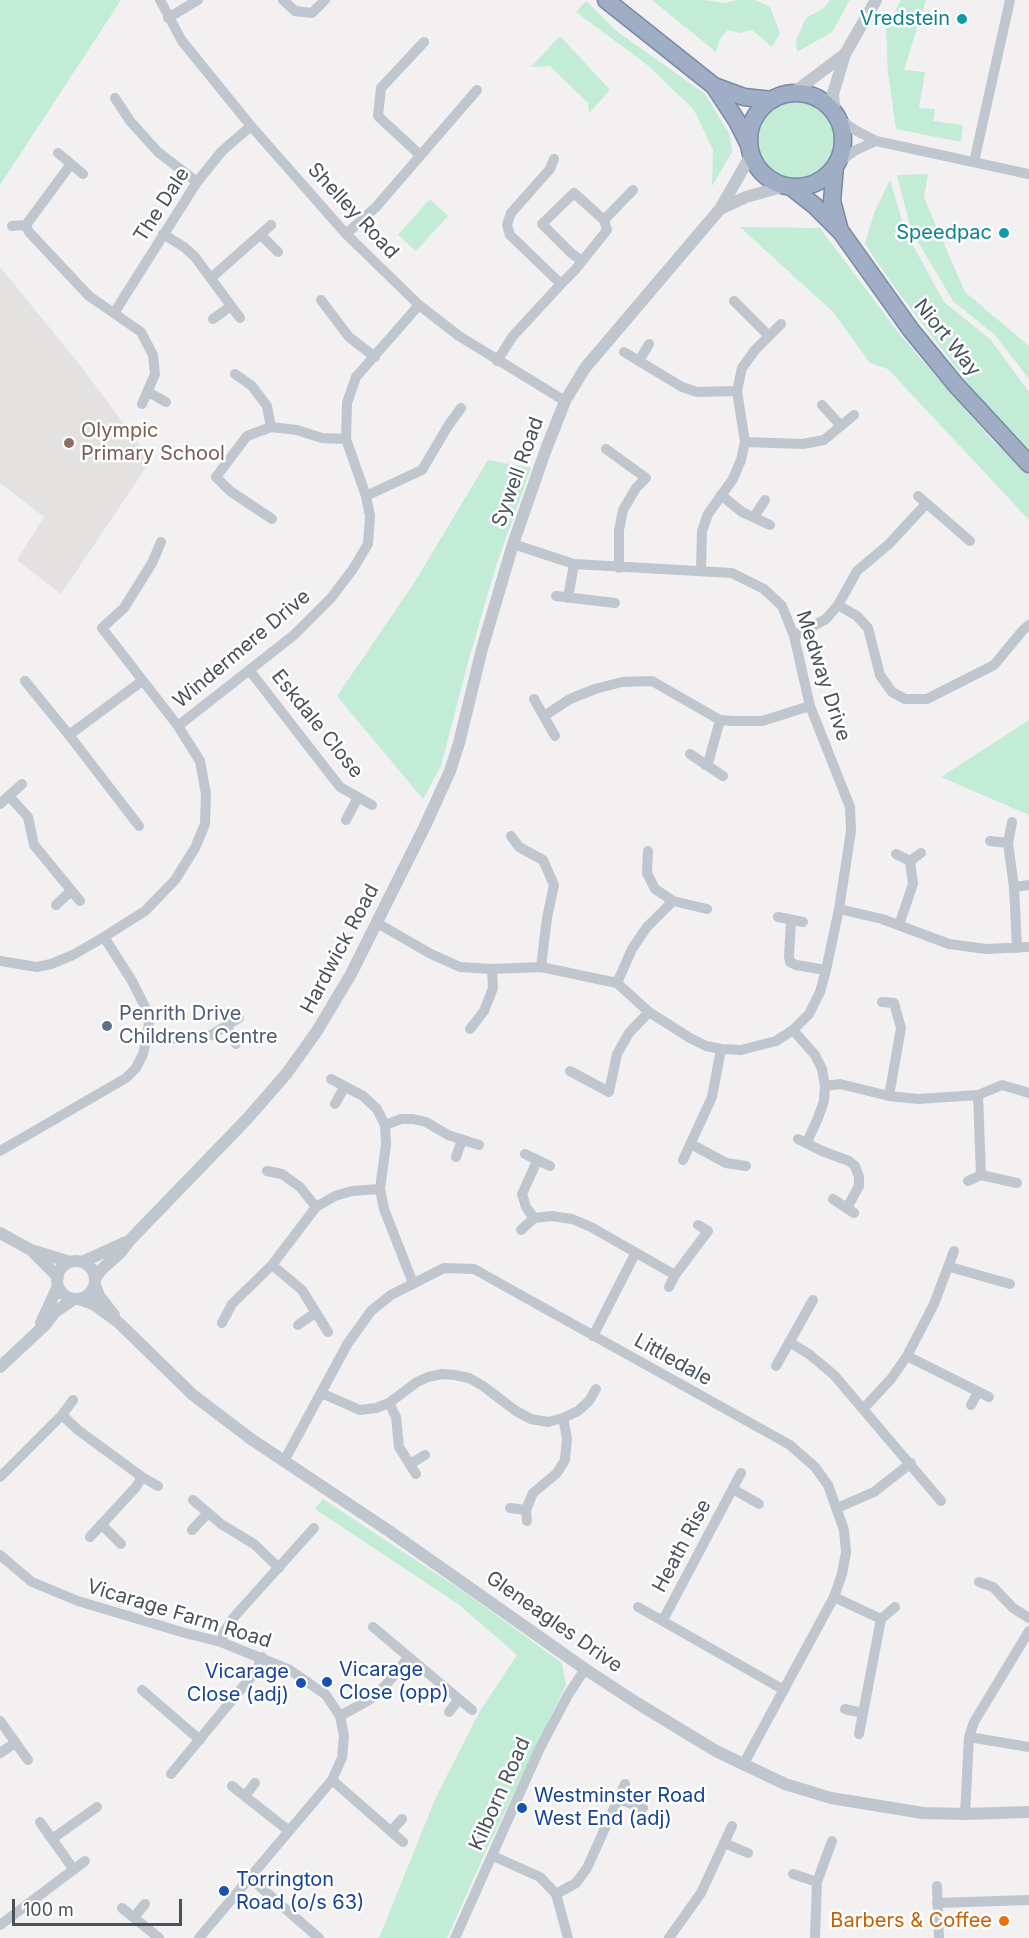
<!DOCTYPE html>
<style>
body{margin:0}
#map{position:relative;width:1029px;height:1938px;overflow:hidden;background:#f2f0f0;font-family:Inter,sans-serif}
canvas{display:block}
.scale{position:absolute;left:12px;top:1899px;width:170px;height:27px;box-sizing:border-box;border:3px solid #49525c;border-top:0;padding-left:8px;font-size:18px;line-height:21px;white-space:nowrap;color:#49525c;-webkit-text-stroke:4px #fff;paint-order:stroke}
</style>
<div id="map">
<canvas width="1029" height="1938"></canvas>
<div class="scale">100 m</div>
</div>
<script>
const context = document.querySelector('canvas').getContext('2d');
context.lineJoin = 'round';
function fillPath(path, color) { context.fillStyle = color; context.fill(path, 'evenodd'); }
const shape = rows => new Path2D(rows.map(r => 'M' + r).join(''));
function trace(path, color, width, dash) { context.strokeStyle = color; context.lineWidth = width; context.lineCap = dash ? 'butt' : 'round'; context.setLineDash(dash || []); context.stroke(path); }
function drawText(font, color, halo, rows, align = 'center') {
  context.font = font + ' Inter,sans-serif'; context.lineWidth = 5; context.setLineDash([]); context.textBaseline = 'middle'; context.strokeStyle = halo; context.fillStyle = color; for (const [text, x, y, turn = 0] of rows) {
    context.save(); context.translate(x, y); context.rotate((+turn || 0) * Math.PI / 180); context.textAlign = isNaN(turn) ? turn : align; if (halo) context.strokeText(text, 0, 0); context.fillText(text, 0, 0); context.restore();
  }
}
const education = shape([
 [0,267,80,365,151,460,61,594,17,560,44,517,0,483]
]);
const green = shape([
 [0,0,121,0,0,185],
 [652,0,705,0,725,3,736,0,755,0,770,7,780,33,772,47,752,30,739,33,728,30,720,39,716,52],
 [830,0,850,0,832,32,797,52,796,40,806,18,824,8],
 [901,0,926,0,904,70,925,72,919,108,935,109,933,121,963,125,961,142,896,129,888,73,886,27],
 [586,1,618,32,705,94,730,135,732,152,712,186,713,150,694,110,650,67,576,12],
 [560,36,610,90,589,113,588,103,550,66,531,67],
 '755 140a41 41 0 1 1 82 0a41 41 0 1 1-82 0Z',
 [928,174,924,198,965,292,1029,346,1029,379,995,335,953,301,911,230,897,175],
 [890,180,905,231,944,302,990,339,1029,392,1029,449,983,403,893,285,865,244,874,213],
 [430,199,448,216,416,251,398,235],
 [740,227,820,228,901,336,992,440,1029,475,1029,520,888,369,870,363,834,313],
 [488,460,531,468,496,566,470,655,441,766,423,799,337,696,414,583],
 [1029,720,1029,815,941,777],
 [323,1499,467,1594,562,1663,566,1685,485,1853,447,1938,379,1938,436,1797,480,1711,517,1655,458,1604,315,1509]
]);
const minor = shape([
 [160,0,182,41,251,126,346,234,419,305,459,336,565,401],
 [283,0,295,11,312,13,325,0],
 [168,18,198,0],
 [115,98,130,121,158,152,197,182],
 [837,118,855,130,876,141,1029,174],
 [58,153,83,174],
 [420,155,378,116,381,88,424,42],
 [974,162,1010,0],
 [71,164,26,225,29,232,89,296,141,332,153,355,155,374,142,404],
 [836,164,856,150,876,141],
 [604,220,633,190],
 [12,226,26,225],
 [163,234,184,247,195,257,240,318],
 [346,234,376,207,477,90],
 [261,235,278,252],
 [211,278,271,225],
 [561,284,575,270,607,230,604,220,574,193,542,224,571,253,581,260],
 [321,300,349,337,375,357],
 [734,301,769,336],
 [114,313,197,182,222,151,251,126],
 [213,319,231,306],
 [624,352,682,387,697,392,737,391],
 [497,361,513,336,561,284,510,235,507,225,511,213,550,169,554,159],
 [639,361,649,344],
 [235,374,252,386,267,406,271,427],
 [148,392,166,402],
 [822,405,841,426],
 [745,442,803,444,824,440,854,415],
 [606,449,646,478,636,488,623,510,619,530,619,568],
 [721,495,742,512,770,525],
 [366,496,422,470,448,426,461,408],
 [918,496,970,541],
 [754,517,765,500],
 [272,519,230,491,216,477,247,436,271,427,297,430,322,438,346,439],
 [161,542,152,563,124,608,102,628,178,726],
 [701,570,702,531,708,514,733,479,741,460,745,442,737,391,742,368,755,350,781,324],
 [556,596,615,603],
 [568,598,574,564],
 [838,605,857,616,868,628,880,675,892,692,905,699,927,699,994,665,1023,630,1029,625],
 [794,636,826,619,838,605,857,571,889,544,926,504],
 [250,671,340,787,372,805],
 [25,681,69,735,142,681],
 [534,699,555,736],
 [544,716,570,699,595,689,622,682,652,681,720,720,733,721,762,721,810,706],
 [69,735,139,826],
 [690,754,723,776],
 [705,765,709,760,720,720],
 [9,796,28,817,34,845,80,901],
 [0,804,22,784],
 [346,820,357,799],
 [1012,822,1008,843,1014,887,1017,948],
 [511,836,519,847,543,860,554,885,547,918,541,967],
 [990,841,1008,843],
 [648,851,647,873,655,889,673,901,707,909],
 [896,854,910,861,913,884,899,925],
 [910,861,921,853],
 [1014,887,1029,885],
 [56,905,71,891],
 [839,909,882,919,949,944,986,949,1029,947],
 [778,917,803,922],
 [791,920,789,957,790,962,796,965,826,970],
 [377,923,431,954,460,967,492,969,541,967,617,983,649,1012,690,1038,706,1046,721,1049,741,1050,776,1041,793,1030,809,1014,820,992,826,970,839,909,851,831,850,807,810,706,794,636,782,606,764,589,732,573,574,564,513,544],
 [0,961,37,967,51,964,73,955,104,937,145,911,175,880,195,848,205,824,206,794,200,761,178,726,294,635,331,598,353,569,368,544,370,516,366,496,346,439,347,403,356,377,419,305],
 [617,983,632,949,647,927,673,901],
 [882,1002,894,1003,901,1028,889,1096],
 [227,1027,236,1044],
 [470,1029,484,1011,493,988,492,969],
 [793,1030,815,1055,822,1069,825,1086,824,1101,818,1118,807,1142],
 [147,1037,198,1040,211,1035,239,1018],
 [570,1071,609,1092,617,1054,629,1033,649,1012],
 [331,1079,363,1096,377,1109,385,1125,386,1145,380,1189,384,1209,413,1283],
 [825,1086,840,1084,889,1096,918,1099,978,1095,1002,1085,1029,1093],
 [978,1095,981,1175],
 [335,1104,345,1086],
 [385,1125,401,1119,413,1119,426,1122,448,1135,479,1145],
 [798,1139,822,1151,849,1161,855,1166,859,1177,859,1186,847,1208],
 [691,1144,726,1163,746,1166],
 [0,1151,126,1078,136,1068,143,1054,149,1024,146,1009,132,981,104,937],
 [525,1154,550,1166],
 [456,1157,462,1140],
 [683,1160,712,1097,721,1049],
 [267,1171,282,1174,300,1187,316,1207],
 [968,1181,981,1175,1017,1183],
 [833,1199,854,1213],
 [534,1218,526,1207,522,1194,537,1161],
 [521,1230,534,1218,552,1216,572,1219,591,1227,675,1275],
 [272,1265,302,1290,328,1332],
 [950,1267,1010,1284],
 [669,1287,675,1275,708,1231,698,1225],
 [222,1323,232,1304,272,1265,316,1207,335,1196,352,1191,380,1189],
 [298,1325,315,1313],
 [593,1336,635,1254],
 [789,1342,809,1354,834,1375,941,1501],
 [907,1356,989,1397],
 [776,1366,813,1300],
 [321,1393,360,1410,376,1408,389,1403,417,1382,428,1377,442,1374,455,1375,469,1378,483,1386,516,1411,531,1419,548,1422,563,1418,578,1411,589,1401,596,1389],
 [389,1403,396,1417,399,1447,416,1474],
 [971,1405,978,1392],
 [863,1409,891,1379,907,1356,934,1304,954,1251],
 [62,1415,78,1430,142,1477,158,1486],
 [284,1461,348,1343,371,1311,391,1295,444,1268,474,1269,790,1445,815,1467,828,1485,844,1530,846,1552,842,1574,834,1597,743,1765],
 [410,1464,425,1455],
 [0,1477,62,1415,73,1400],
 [733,1489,759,1504],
 [193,1500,221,1524,254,1544,279,1568],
 [510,1508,526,1510],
 [837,1508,874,1492,911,1463],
 [527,1521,526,1510,533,1493,557,1473,565,1460,567,1438,563,1418],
 [101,1524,121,1544],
 [192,1530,208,1513],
 [90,1537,136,1487,142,1477],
 [0,1555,32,1582,78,1601,185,1633,221,1642,290,1670,326,1695,340,1716,344,1736,342,1758,332,1780,199,1938],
 [979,1582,993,1587,1013,1608,1029,1618],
 [834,1597,881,1619],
 [638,1607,784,1690],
 [663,1620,741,1473],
 [373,1627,472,1710],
 [221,1642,224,1632,234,1617,314,1528],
 [142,1690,200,1740],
 [845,1709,863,1713],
 [449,1712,459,1699],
 [340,1716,369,1700,385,1686,408,1658],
 [0,1721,28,1760],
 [859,1734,881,1619,895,1607],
 [969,1737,1029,1747],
 [0,1753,15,1743],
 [171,1774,256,1671,262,1657],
 [332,1780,403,1842],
 [232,1786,289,1831],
 [245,1796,255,1783],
 [618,1799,643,1808],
 [965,1814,969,1737,974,1722,1029,1631],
 [40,1822,74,1870],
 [391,1831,402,1819],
 [52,1839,97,1807],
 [724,1843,748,1853],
 [493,1856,540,1877,556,1894,568,1938],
 [793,1874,817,1882],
 [250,1878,319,1938],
 [937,1886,939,1938],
 [556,1894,576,1883,587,1868,625,1784],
 [937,1903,1029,1900],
 [122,1908,159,1938],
 [134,1917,145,1904],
 [0,1925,85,1861],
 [455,1938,540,1748,568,1695,585,1669],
 [669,1938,701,1893,732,1826],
 [815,1938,817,1882,832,1841]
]);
const tertiary = shape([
 [793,93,845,54],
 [835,115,833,94,845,54,876,0],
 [720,209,746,197,785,186],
 [0,1233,31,1250,70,1262],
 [32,1251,58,1277],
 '57 1280a19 19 0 1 1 38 0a19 19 0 1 1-38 0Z',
 [82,1262,126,1242],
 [95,1279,101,1270,121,1252,130,1240,247,1119,287,1073,317,1031,351,974,425,826,450,771,459,743,482,649,513,544,545,452,565,401,585,368,720,209,751,155],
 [95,1285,99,1296,114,1315],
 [79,1299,93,1304,118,1322,193,1395,251,1439,389,1531,585,1669,637,1703,716,1751,785,1784,831,1798,923,1813,965,1814,1029,1812],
 [41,1323,58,1286],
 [0,1367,46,1324,55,1312,74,1299]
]);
const trunk = shape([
 [606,0,714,86,737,121,749,145],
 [714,86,744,97,772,100],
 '749 140a47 47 0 1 1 94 0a47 47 0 1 1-94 0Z',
 [835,166,832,201,840,231],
 [791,187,815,206,841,232,911,330,956,385,1029,464]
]);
const markers = [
 [962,19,6,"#0f9aa8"],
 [1004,233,6,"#0f9aa8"],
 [69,443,6,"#8d6e63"],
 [107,1026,6,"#5c6f8a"],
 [327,1682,6,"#1a4fb4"],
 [301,1683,6,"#1a4fb4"],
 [522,1808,6,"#1a4fb4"],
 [224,1891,6,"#1a4fb4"],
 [1004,1921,6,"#e8710a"]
];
const cultureNames = [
 ["Vredstein",950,19],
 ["Speedpac",992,233]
];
const streetNames = [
 ["The Dale",162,205,-57],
 ["Shelley Road",353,211,47],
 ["Niort Way",947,338,51],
 ["Sywell Road",518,472,-70],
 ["Windermere Drive",242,649,-40],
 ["Medway Drive",823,676,72],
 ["Eskdale Close",317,724,51],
 ["Hardwick Road",340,949,-62],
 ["Littledale",673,1360,29],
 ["Heath Rise",682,1546,-62],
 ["Vicarage Farm Road",179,1614,17],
 ["Gleneagles Drive",554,1622,35],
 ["Kilborn Road",500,1794,-66]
];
const educationNames = [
 ["Olympic",81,431],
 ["Primary School",81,454]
];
const serviceNames = [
 ["Penrith Drive",119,1014],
 ["Childrens Centre",119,1037]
];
const transitNames = [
 ["Vicarage",339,1670],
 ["Close (opp)",339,1693],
 ["Vicarage",289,1672,"right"],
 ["Close (adj)",289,1695,"right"],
 ["Westminster Road",534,1796],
 ["West End (adj)",534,1819],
 ["Torrington",236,1880],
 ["Road (o/s 63)",236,1903]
];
const foodNames = [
 ["Barbers & Coffee",992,1921]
];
fillPath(education, '#e3e2e1');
fillPath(green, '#c2ecd6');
trace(trunk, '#778aa7', 19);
trace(minor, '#bfc6ce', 10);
trace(tertiary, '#bfc6ce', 12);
trace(trunk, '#9faec4', 16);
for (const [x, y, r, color] of markers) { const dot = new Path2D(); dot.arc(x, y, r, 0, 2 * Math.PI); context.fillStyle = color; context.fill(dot); trace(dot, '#fff', 2); }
drawText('20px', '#0d838f', '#fff', cultureNames, 'right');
drawText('20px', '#49525c', '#fff', streetNames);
drawText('20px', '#785e54', '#fff', educationNames, 'left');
drawText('20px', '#4e5e75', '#fff', serviceNames, 'left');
drawText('20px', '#164399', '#fff', transitNames, 'left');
drawText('20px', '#c56008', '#fff', foodNames, 'right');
</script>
